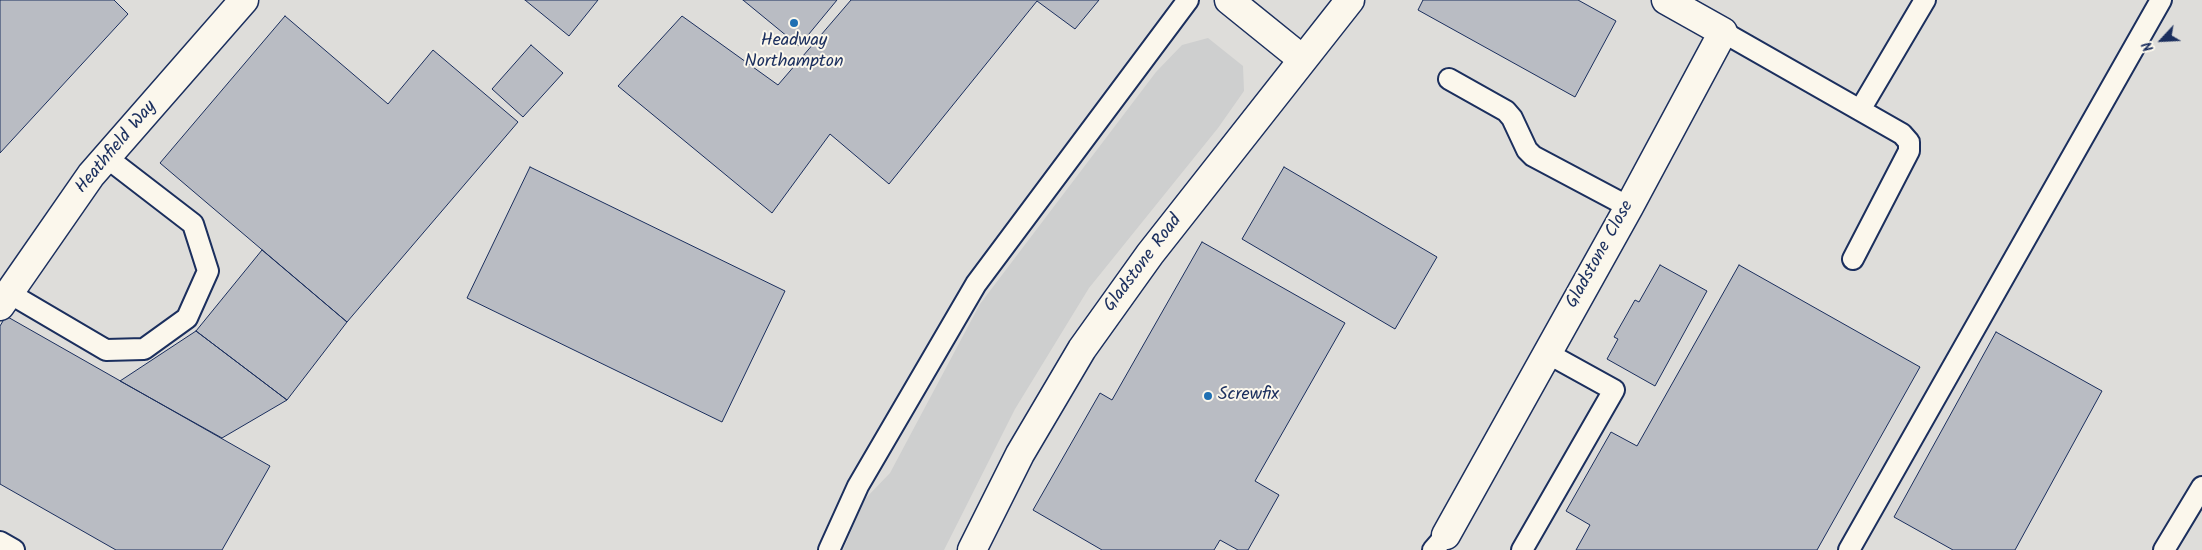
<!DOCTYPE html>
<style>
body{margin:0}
#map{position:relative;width:2202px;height:550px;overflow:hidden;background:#eeebe4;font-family:Kalam,sans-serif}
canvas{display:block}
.north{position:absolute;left:2137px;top:15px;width:50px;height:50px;-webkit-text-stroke:4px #fbf7ec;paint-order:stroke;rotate:245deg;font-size:14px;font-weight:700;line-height:20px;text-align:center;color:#1b2f5e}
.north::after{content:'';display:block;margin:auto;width:18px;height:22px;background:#1b2f5e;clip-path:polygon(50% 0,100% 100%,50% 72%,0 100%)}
</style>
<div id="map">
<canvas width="2202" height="550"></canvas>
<div class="north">N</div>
</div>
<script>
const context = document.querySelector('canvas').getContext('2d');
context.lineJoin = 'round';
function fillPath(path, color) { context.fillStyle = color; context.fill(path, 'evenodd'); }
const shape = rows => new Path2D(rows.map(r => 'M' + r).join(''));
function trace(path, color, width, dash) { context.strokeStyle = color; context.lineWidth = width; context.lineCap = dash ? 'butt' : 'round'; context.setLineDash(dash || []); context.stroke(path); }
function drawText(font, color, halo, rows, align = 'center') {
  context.font = font + ' Kalam,sans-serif'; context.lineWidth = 4; context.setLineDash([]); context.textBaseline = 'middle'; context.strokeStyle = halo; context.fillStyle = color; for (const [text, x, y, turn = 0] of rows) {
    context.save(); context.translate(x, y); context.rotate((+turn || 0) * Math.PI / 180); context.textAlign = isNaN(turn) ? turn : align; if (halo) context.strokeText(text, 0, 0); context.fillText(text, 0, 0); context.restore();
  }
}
const built = shape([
 [0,0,2202,0,2202,550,0,550]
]);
const green = shape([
 [1208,38,1243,66,1244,91,1218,128,1089,288,1015,409,944,550,843,550,865,499,890,473,980,304,1156,72,1182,45]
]);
const building = shape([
 [0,0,114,0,128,14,0,153,0,0],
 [525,0,598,0,569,36,525,0],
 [743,0,837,0,799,46,743,0],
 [851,0,1099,0,1075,29,1037,1,889,184,830,134,772,213,618,86,682,16,778,85,851,0],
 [1423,0,1578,0,1616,21,1575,97,1418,10,1423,0],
 [285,16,388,104,433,50,518,122,347,322,160,163,285,16],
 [531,45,563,73,523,117,492,89,531,45],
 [530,167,785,291,722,422,467,298,530,167],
 [1284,167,1437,257,1395,329,1242,239,1284,167],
 [1202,242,1345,323,1255,481,1279,495,1248,550,1238,550,1220,540,1214,550,1102,550,1033,510,1100,393,1112,400,1202,242],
 [262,250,347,322,287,400,196,331,262,250],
 [1660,265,1707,291,1655,386,1607,359,1618,339,1614,337,1635,300,1639,302,1660,265],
 [1739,265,1920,367,1817,550,1576,550,1590,525,1566,511,1611,432,1637,446,1739,265],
 [6,316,270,466,222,550,116,550,0,484,0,326,6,316],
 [196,331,287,400,222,438,120,381,196,331],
 [1996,332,2102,391,2015,550,1953,550,1894,517,1996,332]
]);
const lane = shape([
 [1723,32,1902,134,1909,142,1909,151,1853,259],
 [1449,79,1506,111,1512,118,1527,150,1533,156,1629,207],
 [1860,110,1925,0],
 [9,293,106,350,144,349,187,318,208,271,193,224,106,157],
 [0,542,14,550],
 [829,550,858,486,976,284,1188,0],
 [1433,550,1446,535],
 [1522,550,1614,390,1547,353],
 [1849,550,2161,0],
 [2164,550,2202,487]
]);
const street = shape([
 [1229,0,1302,59],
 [0,306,91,175,244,0],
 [1446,535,1629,207,1723,32,1666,0]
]);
const secondary = shape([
 [972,550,1020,454,1082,349,1150,254,1350,0]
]);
const markers = [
 [794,23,5,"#1f6fb2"],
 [1208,396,5,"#1f6fb2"]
];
const poiNames = [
 ["Headway",794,42],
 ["Northampton",794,63],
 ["Screwfix",1218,396,"left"]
];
const streetNames = [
 ["Heathfield Way",117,148,-50],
 ["Gladstone Close",1601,255,-61],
 ["Gladstone Road",1144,264,-53]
];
fillPath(built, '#deddda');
fillPath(green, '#cecfcf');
fillPath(building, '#b9bcc3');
trace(building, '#1b2f5e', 1);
trace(lane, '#1b2f5e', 24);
trace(street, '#1b2f5e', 31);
trace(secondary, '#1b2f5e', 31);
trace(lane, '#fbf7ec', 20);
trace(street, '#fbf7ec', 28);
trace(secondary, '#fbf7ec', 28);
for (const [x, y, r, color] of markers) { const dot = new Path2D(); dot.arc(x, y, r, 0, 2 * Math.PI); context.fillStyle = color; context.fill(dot); trace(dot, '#fbf7ec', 2); }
drawText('18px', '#1b2f5e', '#fbf7ec', poiNames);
drawText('18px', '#1b2f5e', '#fbf7ec', streetNames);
</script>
